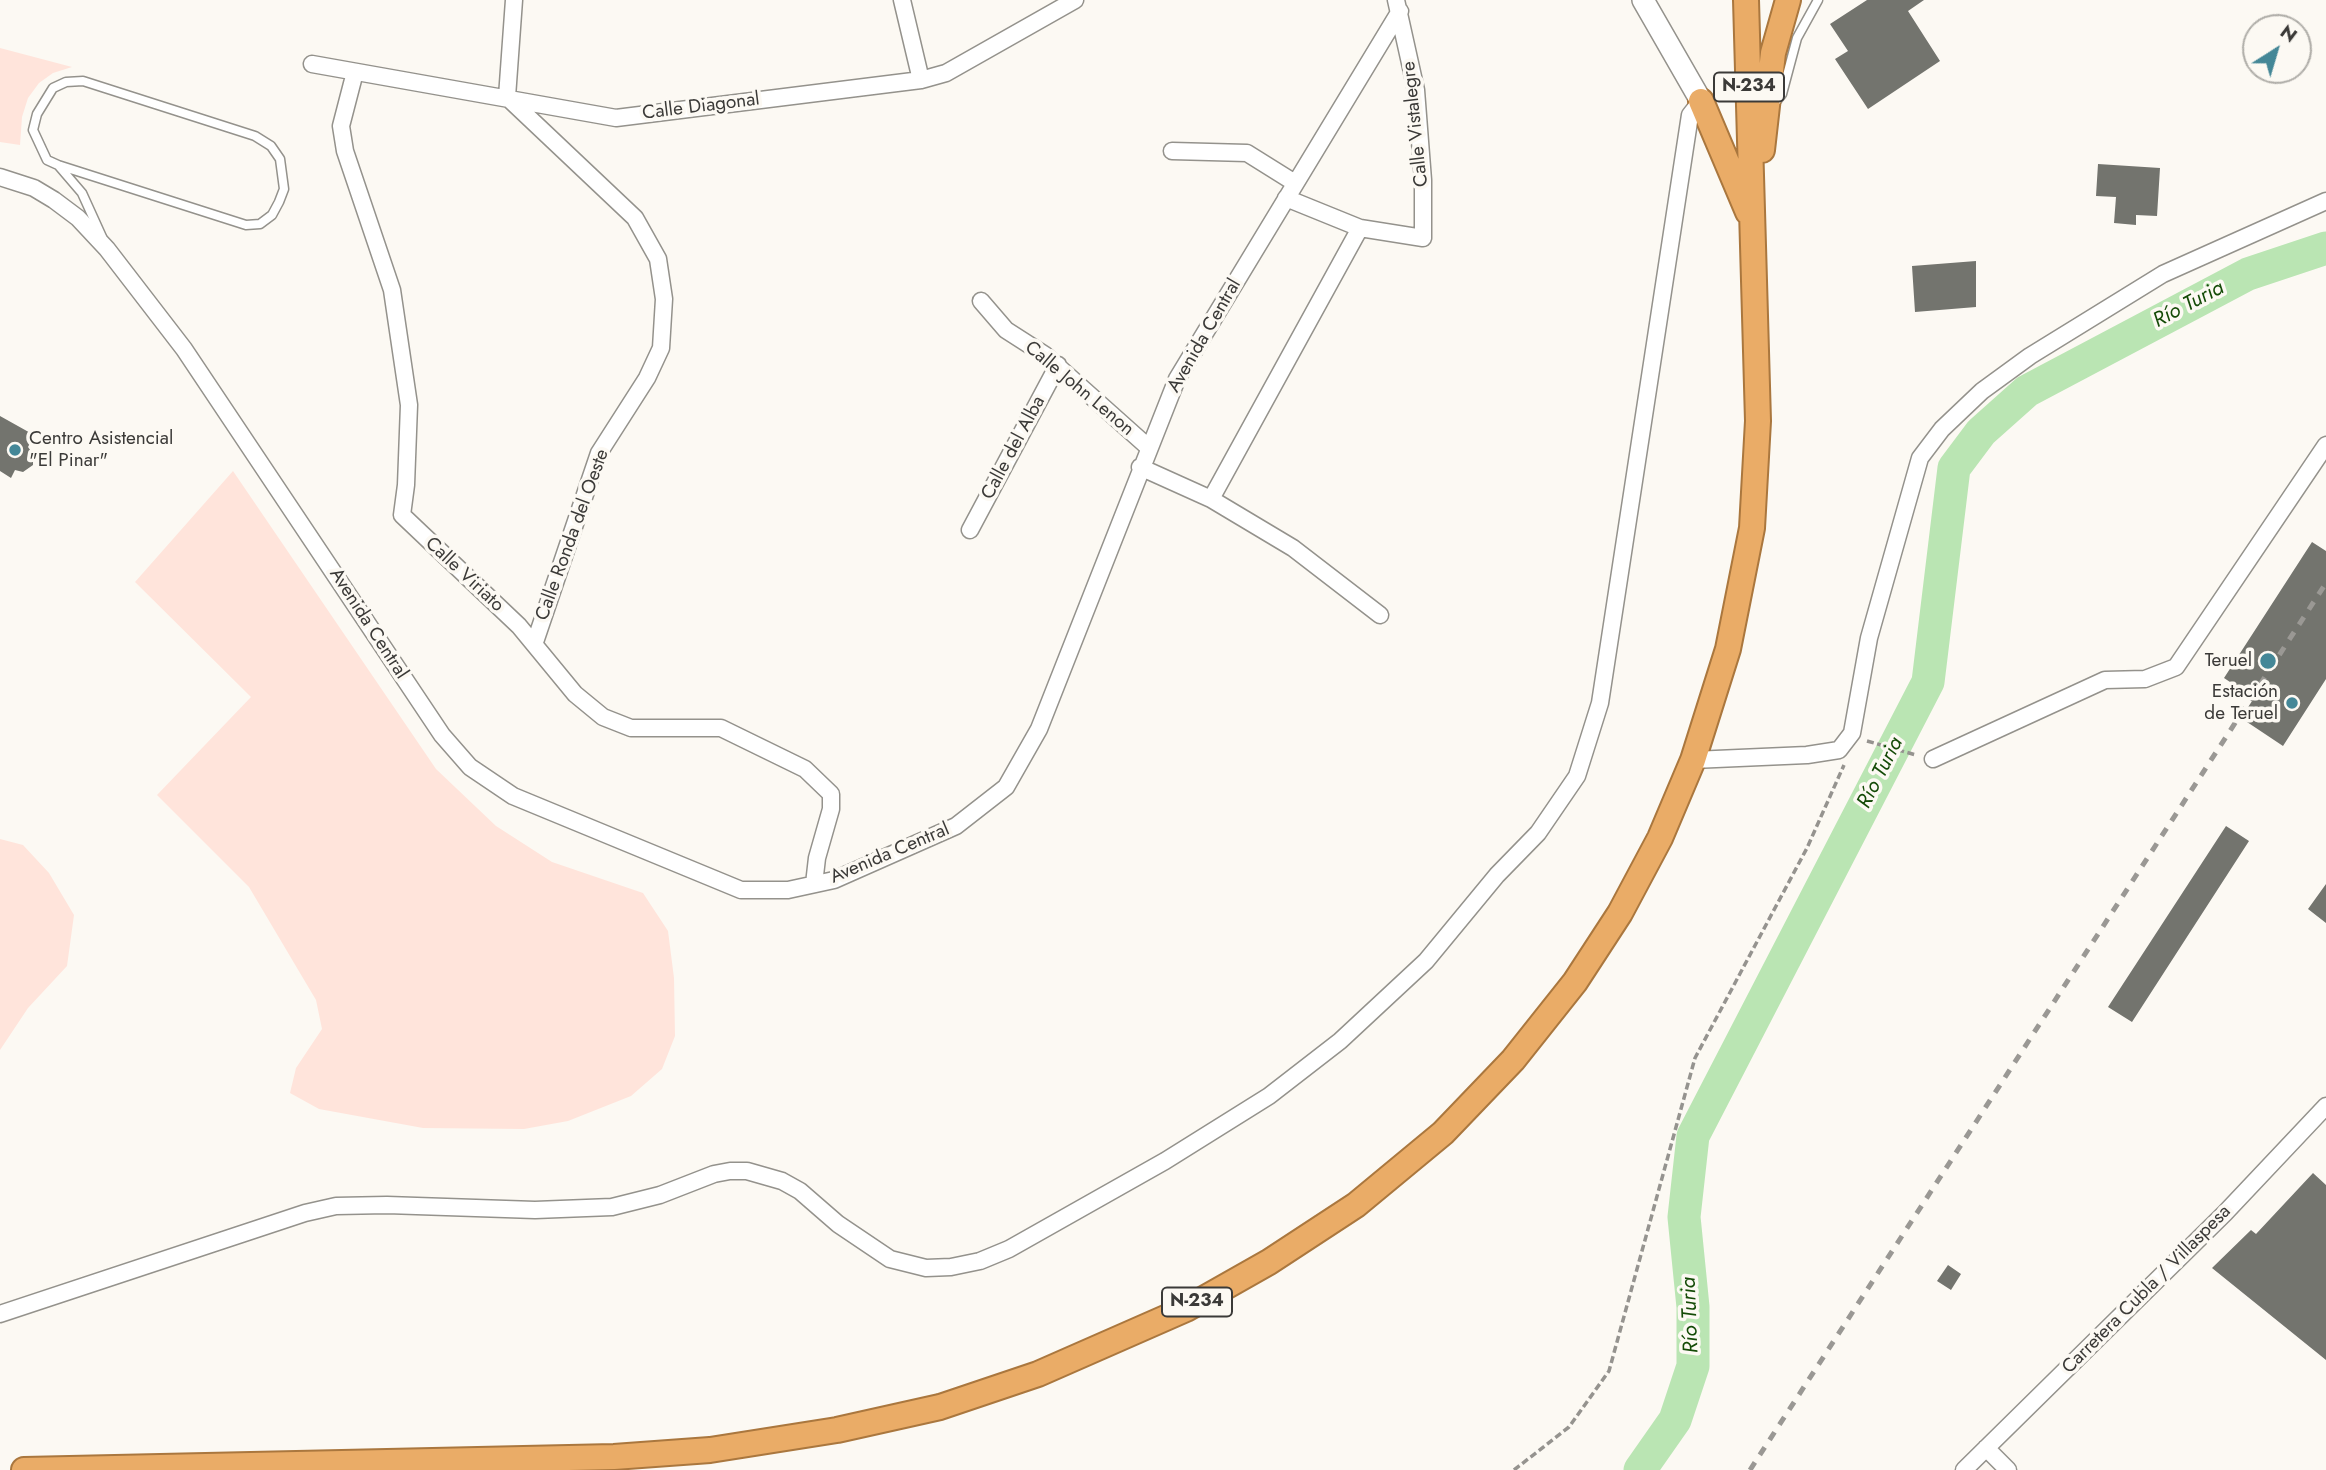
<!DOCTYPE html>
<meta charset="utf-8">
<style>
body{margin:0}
#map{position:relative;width:2326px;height:1470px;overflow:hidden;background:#fcf9f3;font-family:Jost,sans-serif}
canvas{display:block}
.north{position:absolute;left:2242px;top:14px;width:70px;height:70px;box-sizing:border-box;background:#fcf9f3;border:2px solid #afada8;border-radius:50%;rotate:37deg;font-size:19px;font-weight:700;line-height:28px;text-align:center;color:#3b3a38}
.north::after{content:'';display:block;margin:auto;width:24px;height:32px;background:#448797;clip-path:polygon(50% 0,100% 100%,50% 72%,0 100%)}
</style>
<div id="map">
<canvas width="2326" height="1470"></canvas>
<div class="north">N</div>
</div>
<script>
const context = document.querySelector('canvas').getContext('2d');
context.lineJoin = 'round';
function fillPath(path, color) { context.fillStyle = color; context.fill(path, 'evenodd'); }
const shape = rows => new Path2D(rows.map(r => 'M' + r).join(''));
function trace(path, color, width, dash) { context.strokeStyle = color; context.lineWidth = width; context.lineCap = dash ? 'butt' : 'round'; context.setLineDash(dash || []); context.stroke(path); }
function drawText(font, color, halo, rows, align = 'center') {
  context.font = font + ' Jost,sans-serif'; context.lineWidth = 7; context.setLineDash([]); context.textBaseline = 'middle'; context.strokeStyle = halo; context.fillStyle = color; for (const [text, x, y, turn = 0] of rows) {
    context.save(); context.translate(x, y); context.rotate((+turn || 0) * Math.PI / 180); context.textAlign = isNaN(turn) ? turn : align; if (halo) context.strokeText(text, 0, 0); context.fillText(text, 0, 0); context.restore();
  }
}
const green = shape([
 [0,48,72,67,53,73,39,83,28,98,22,117,20,145,0,142],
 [233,471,436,769,496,826,552,862,643,893,668,931,674,978,675,1036,662,1069,631,1096,568,1121,524,1129,423,1128,319,1109,290,1093,296,1068,322,1029,316,1000,249,887,157,795,251,697,135,582],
 [0,839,23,845,49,873,74,915,67,966,28,1008,0,1050]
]);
const river = shape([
 [1640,1470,1675,1420,1693,1366,1693,1307,1684,1217,1693,1136,1928,682,1954,468,1981,432,2027,391,2248,274,2326,248]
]);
const building = shape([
 [1867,0,1924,0,1908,11,1940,61,1868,109,1835,59,1848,51,1830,24],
 [2098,164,2160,168,2157,216,2136,215,2136,225,2114,223,2116,197,2096,196],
 [1976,261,1976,307,1915,312,1912,266],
 [0,416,34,435,28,447,33,454,33,465,23,472,15,470,11,478,0,471],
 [2312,542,2326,551,2326,679,2283,746,2241,718,2254,698,2224,678],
 [2226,826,2249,841,2132,1022,2108,1007],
 [2326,884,2326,923,2308,909],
 [2313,1173,2326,1185,2326,1360,2212,1268,2251,1230,2256,1234],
 [1948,1265,1961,1274,1951,1290,1937,1281]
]);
const path = shape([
 [1867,741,1916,755],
 [1514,1470,1569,1427,1609,1371,1695,1058,1807,848,1844,765]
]);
const service = shape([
 [1774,104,1782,94,1797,38,1818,0],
 [58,165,246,225,260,224,272,215,279,202,284,189,280,159,271,146,255,136,83,81,66,82,53,88,37,114,33,130,47,160,58,165,82,193,102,237]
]);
const minor = shape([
 [514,0,507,97,635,218,658,259,664,299,661,348,647,378,599,453,535,642],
 [902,0,921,80],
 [312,64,616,118,921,80,946,73,1075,0],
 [355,72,341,126,345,151,392,290,409,405,406,485,402,515,519,626,575,694,603,717,631,728,721,728,805,769,831,794,831,809,817,858,814,884],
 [1172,151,1247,153,1295,183],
 [0,177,34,188,54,200,78,218,107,249,184,349,442,735,470,767,513,796,741,890,788,890,834,880,956,826,1006,787,1039,729,1177,379,1400,11],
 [1286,198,1360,228,1423,238,1423,180,1416,90,1396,0],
 [981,301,1006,330,1045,355,1148,447],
 [1140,467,1211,499,1293,548,1380,615],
 [1211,499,1360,228],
 [970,530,1058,365],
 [1933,759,2105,680,2145,679,2176,667,2326,445],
 [1693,760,1807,755,1839,750,1852,733,1869,638,1920,458,1942,429,1982,391,2030,356,2163,274,2326,201],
 [0,1314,305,1213,336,1206,387,1205,535,1210,612,1207,660,1195,714,1174,730,1171,747,1171,782,1181,800,1191,838,1224,890,1259,926,1268,951,1267,980,1261,1009,1249,1165,1161,1269,1096,1340,1041,1426,961,1497,875,1538,833,1577,776,1600,703,1690,115,1701,101],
 [1986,1448,2008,1470],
 [1964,1470,2225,1213,2326,1106]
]);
const secondary = shape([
 [1643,0,1701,101]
]);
const trunk = shape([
 [1701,101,1748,212],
 [1762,150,1773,53,1788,0],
 [24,1470,614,1457,710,1450,837,1430,940,1407,1038,1374,1186,1309,1269,1262,1356,1205,1443,1133,1513,1060,1575,982,1620,913,1660,838,1693,760,1728,649,1752,528,1758,421,1746,0]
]);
const rail = shape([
 [1750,1470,2326,583]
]);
const markers = [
 [15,450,7,"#448797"],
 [2268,661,9,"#448797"],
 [2292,703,7,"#448797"]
];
const shields = [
 [1749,87,70],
 [1197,1302,70]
];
const shieldNames = [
 ["N-234",1749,87],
 ["N-234",1197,1302]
];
const streetNames = [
 ["Calle Diagonal",701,107,-7],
 ["Calle Vistalegre",1416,124,-96],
 ["Avenida Central",1205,336,-60],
 ["Calle John Lenon",1079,389,40],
 ["Calle del Alba",1014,448,-62],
 ["Calle Ronda del Oeste",573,535,-70],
 ["Calle Viriato",464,575,43],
 ["Avenida Central",368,624,57],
 ["Avenida Central",890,854,-23],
 ["Carretera Cubla / Villaspesa",2147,1290,-45]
];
const poiNames = [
 ["Centro Asistencial",29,439,"left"],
 ["\"El Pinar\"",29,461,"left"],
 ["Teruel",2252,661],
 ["Estación",2278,692],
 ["de Teruel",2278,714]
];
const waterNames = [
 ["Río Turia",2189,305,-28],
 ["Río Turia",1881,773,-63],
 ["Río Turia",1691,1315,-92]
];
fillPath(green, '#ffe4db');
trace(river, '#bae5b3', 33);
fillPath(building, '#73746e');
trace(service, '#94928c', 11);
trace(minor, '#94928c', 19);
trace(secondary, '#94928c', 24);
trace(trunk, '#aa773e', 28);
trace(path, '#95938f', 3.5, [7, 3.5]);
trace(service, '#fff', 8);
trace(minor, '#fff', 16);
trace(secondary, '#fff', 21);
trace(trunk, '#eaac67', 24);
trace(rail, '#9a9894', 5, [9, 9]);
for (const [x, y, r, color] of markers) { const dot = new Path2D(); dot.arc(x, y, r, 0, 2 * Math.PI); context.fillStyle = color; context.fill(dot); trace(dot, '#fcf9f3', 2.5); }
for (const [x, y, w] of shields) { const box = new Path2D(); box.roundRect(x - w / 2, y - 14.5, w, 29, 5); context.fillStyle = '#fcf9f3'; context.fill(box); trace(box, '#3b3a38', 2); }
drawText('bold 18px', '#3b3a38', null, shieldNames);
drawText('19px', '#3b3a38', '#fcf9f3', streetNames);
drawText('19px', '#3b3a38', '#fcf9f3', poiNames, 'right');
drawText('italic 21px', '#144b07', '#fcf9f3', waterNames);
</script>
